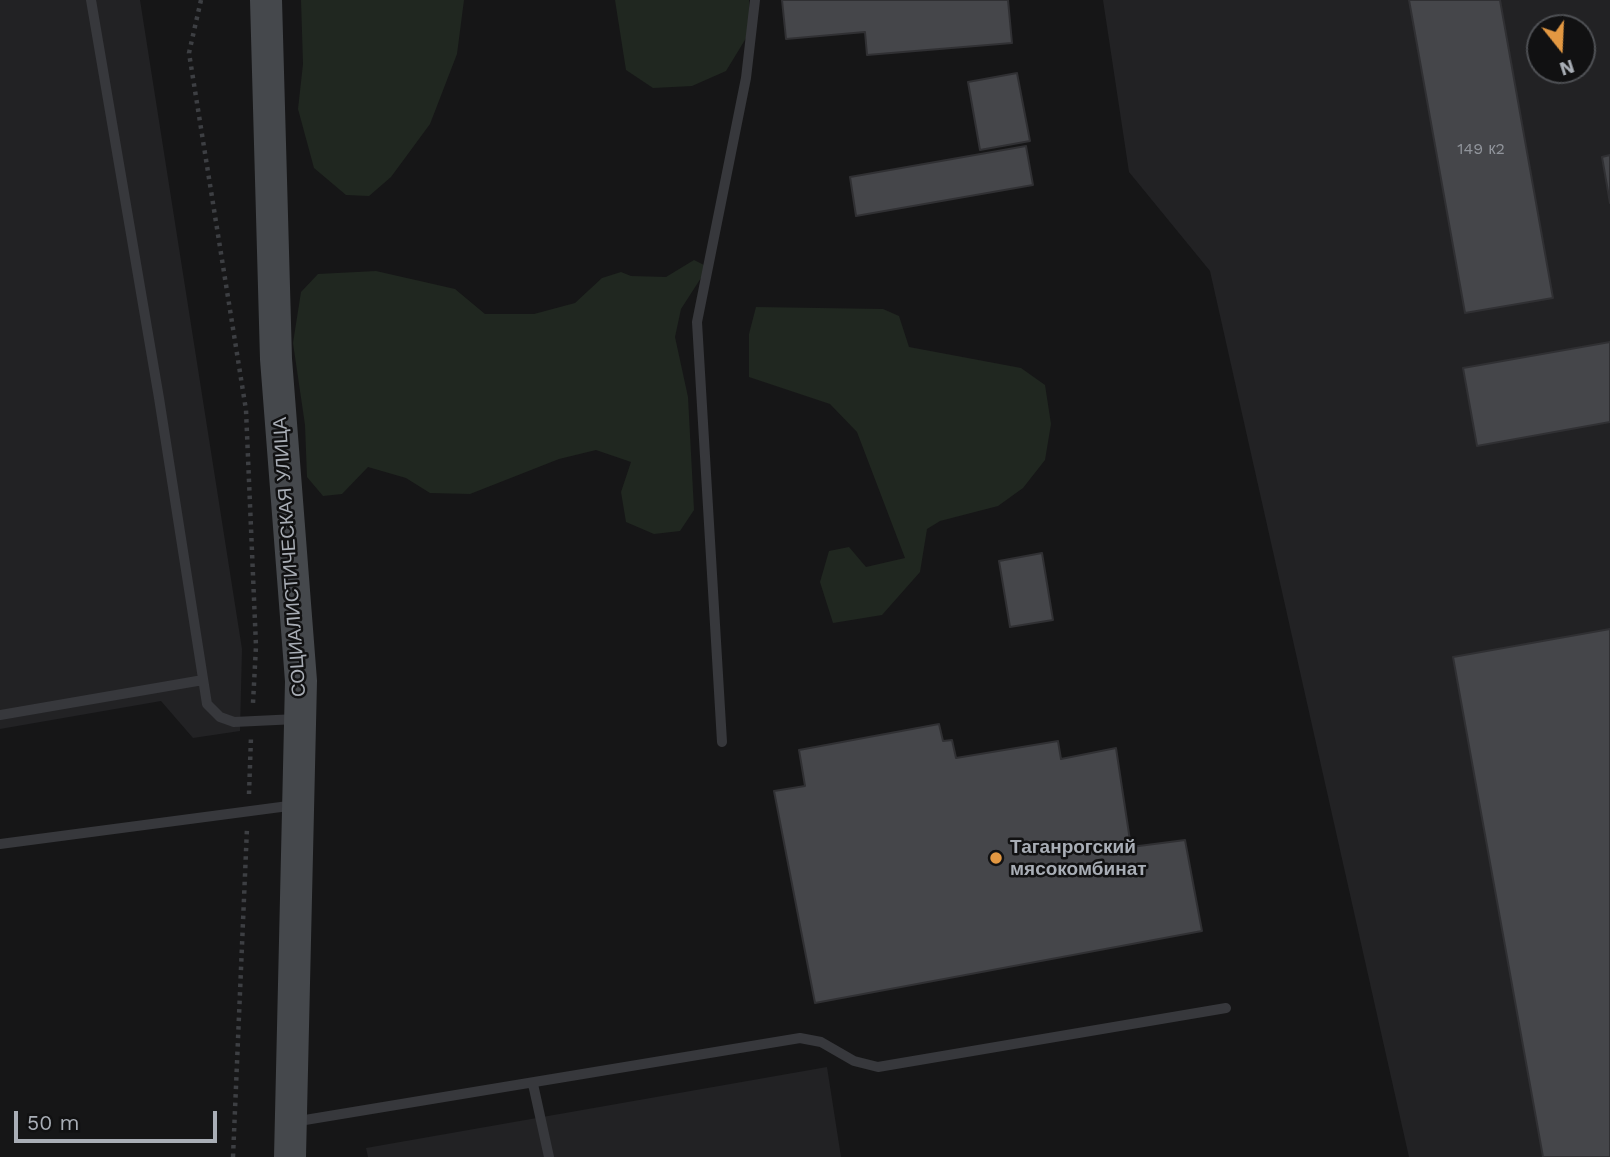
<!DOCTYPE html>
<meta charset="utf-8">
<style>
body{margin:0}
#map{position:relative;width:1610px;height:1157px;overflow:hidden;background:#161617;font-family:"Work Sans",sans-serif}
canvas{display:block}
.north{position:absolute;left:1526px;top:14px;width:70px;height:70px;box-sizing:border-box;background:#111112;border:2px solid #4e5054;border-radius:50%;rotate:162deg;font-size:19px;font-weight:700;line-height:28px;text-align:center;color:#a9aeb6}
.north::after{content:'';display:block;margin:auto;width:24px;height:32px;background:#e39842;clip-path:polygon(50% 0,100% 100%,50% 72%,0 100%)}
.scale{position:absolute;left:14px;top:1111px;width:203px;height:32px;box-sizing:border-box;border:4px solid #a9aeb6;border-top:0;padding-left:9px;font-size:21px;line-height:24px;white-space:nowrap;color:#a9aeb6;-webkit-text-stroke:5px #111112;paint-order:stroke}
</style>
<div id="map">
<canvas width="1610" height="1157"></canvas>
<div class="north">N</div>
<div class="scale">50 m</div>
</div>
<script>
const context = document.querySelector('canvas').getContext('2d');
context.lineJoin = 'round';
function fillPath(path, color) { context.fillStyle = color; context.fill(path, 'evenodd'); }
const shape = rows => new Path2D(rows.map(r => 'M' + r).join(''));
function trace(path, color, width, dash) { context.strokeStyle = color; context.lineWidth = width; context.lineCap = dash ? 'butt' : 'round'; context.setLineDash(dash || []); context.stroke(path); }
function drawText(font, color, halo, rows, align = 'center') {
  context.font = font + ' "Work Sans",sans-serif'; context.lineWidth = 5; context.setLineDash([]); context.textBaseline = 'middle'; context.strokeStyle = halo; context.fillStyle = color; for (const [text, x, y, turn = 0] of rows) {
    context.save(); context.translate(x, y); context.rotate((+turn || 0) * Math.PI / 180); context.textAlign = isNaN(turn) ? turn : align; if (halo) context.strokeText(text, 0, 0); context.fillText(text, 0, 0); context.restore();
  }
}
const built = shape([
 [0,0,140,0,242,649,240,731,193,738,161,701,0,729],
 [1103,0,1610,0,1610,1157,1409,1157,1210,271,1129,172],
 [1540,28,1582,28,1582,70,1540,70],
 [827,1067,841,1157,368,1157,366,1148]
]);
const green = shape([
 [301,0,464,0,457,54,430,124,391,177,369,196,346,195,314,168,298,109,303,64],
 [615,0,749,0,751,30,726,71,692,86,653,88,626,70],
 [694,260,708,267,681,309,675,337,688,397,694,510,680,531,654,534,626,522,621,492,631,462,596,450,559,459,470,494,430,493,406,478,368,467,342,494,323,496,307,477,305,425,293,343,301,292,318,274,376,271,455,289,485,314,534,314,575,303,602,278,621,272,631,276,666,277],
 [756,307,883,309,899,316,909,347,1021,368,1045,385,1051,424,1045,460,1023,488,998,506,940,521,927,529,920,572,882,615,833,623,820,582,829,551,849,547,866,567,905,558,857,432,830,404,749,377,749,334]
]);
const building = shape([
 [782,0,1008,0,1012,43,867,55,865,32,786,39,782,0],
 [1409,0,1500,0,1553,298,1465,313,1409,0],
 [1017,73,1030,141,980,150,968,82,1017,73],
 [1026,146,1033,185,856,216,850,177,1026,146],
 [1610,155,1610,203,1602,157,1610,155],
 [1610,342,1610,422,1477,446,1463,368,1610,342],
 [1042,553,1053,620,1010,627,999,561,1042,553],
 [1610,629,1610,1157,1543,1157,1453,657,1610,629],
 [939,724,943,741,952,740,956,758,1058,741,1061,759,1116,748,1131,847,1185,840,1202,931,815,1003,774,791,805,786,799,750,939,724]
]);
const path = shape([
 [201,0,189,53,246,410,256,646,253,703],
 [249,794,251,737],
 [233,1157,247,828]
]);
const lane = shape([
 [91,0,159,398,207,704,220,717,234,722,297,719],
 [0,715,203,680],
 [722,742,697,322,746,78,755,0],
 [0,844,296,805],
 [533,1084,549,1157],
 [293,1122,800,1038,821,1042,854,1061,878,1067,1226,1008]
]);
const secondary = shape([
 [266,0,276,359,301,681,290,1157]
]);
const markers = [
 [996,858,7,"#e39842"]
];
const numberNames = [
 ["149 к2",1481,149]
];
const streetNames = [
 ["СОЦИАЛИСТИЧЕСКАЯ УЛИЦА",290,557,-94]
];
const poiNames = [
 ["Таганрогский",1010,847],
 ["мясокомбинат",1010,869]
];
fillPath(built, '#222224');
fillPath(green, '#202720');
fillPath(building, '#45464a');
trace(building, '#303033', 2);
trace(path, '#3d3f43', 4.5, [3.5, 5]);
trace(lane, '#37383c', 10);
trace(secondary, '#45484c', 32);
for (const [x, y, r, color] of markers) { const dot = new Path2D(); dot.arc(x, y, r, 0, 2 * Math.PI); context.fillStyle = color; context.fill(dot); trace(dot, '#111112', 2.5); }
drawText('16px', '#90949b', null, numberNames);
drawText('19px', '#a9aeb6', '#111112', streetNames);
drawText('bold 19px', '#a9aeb6', '#111112', poiNames, 'left');
</script>
